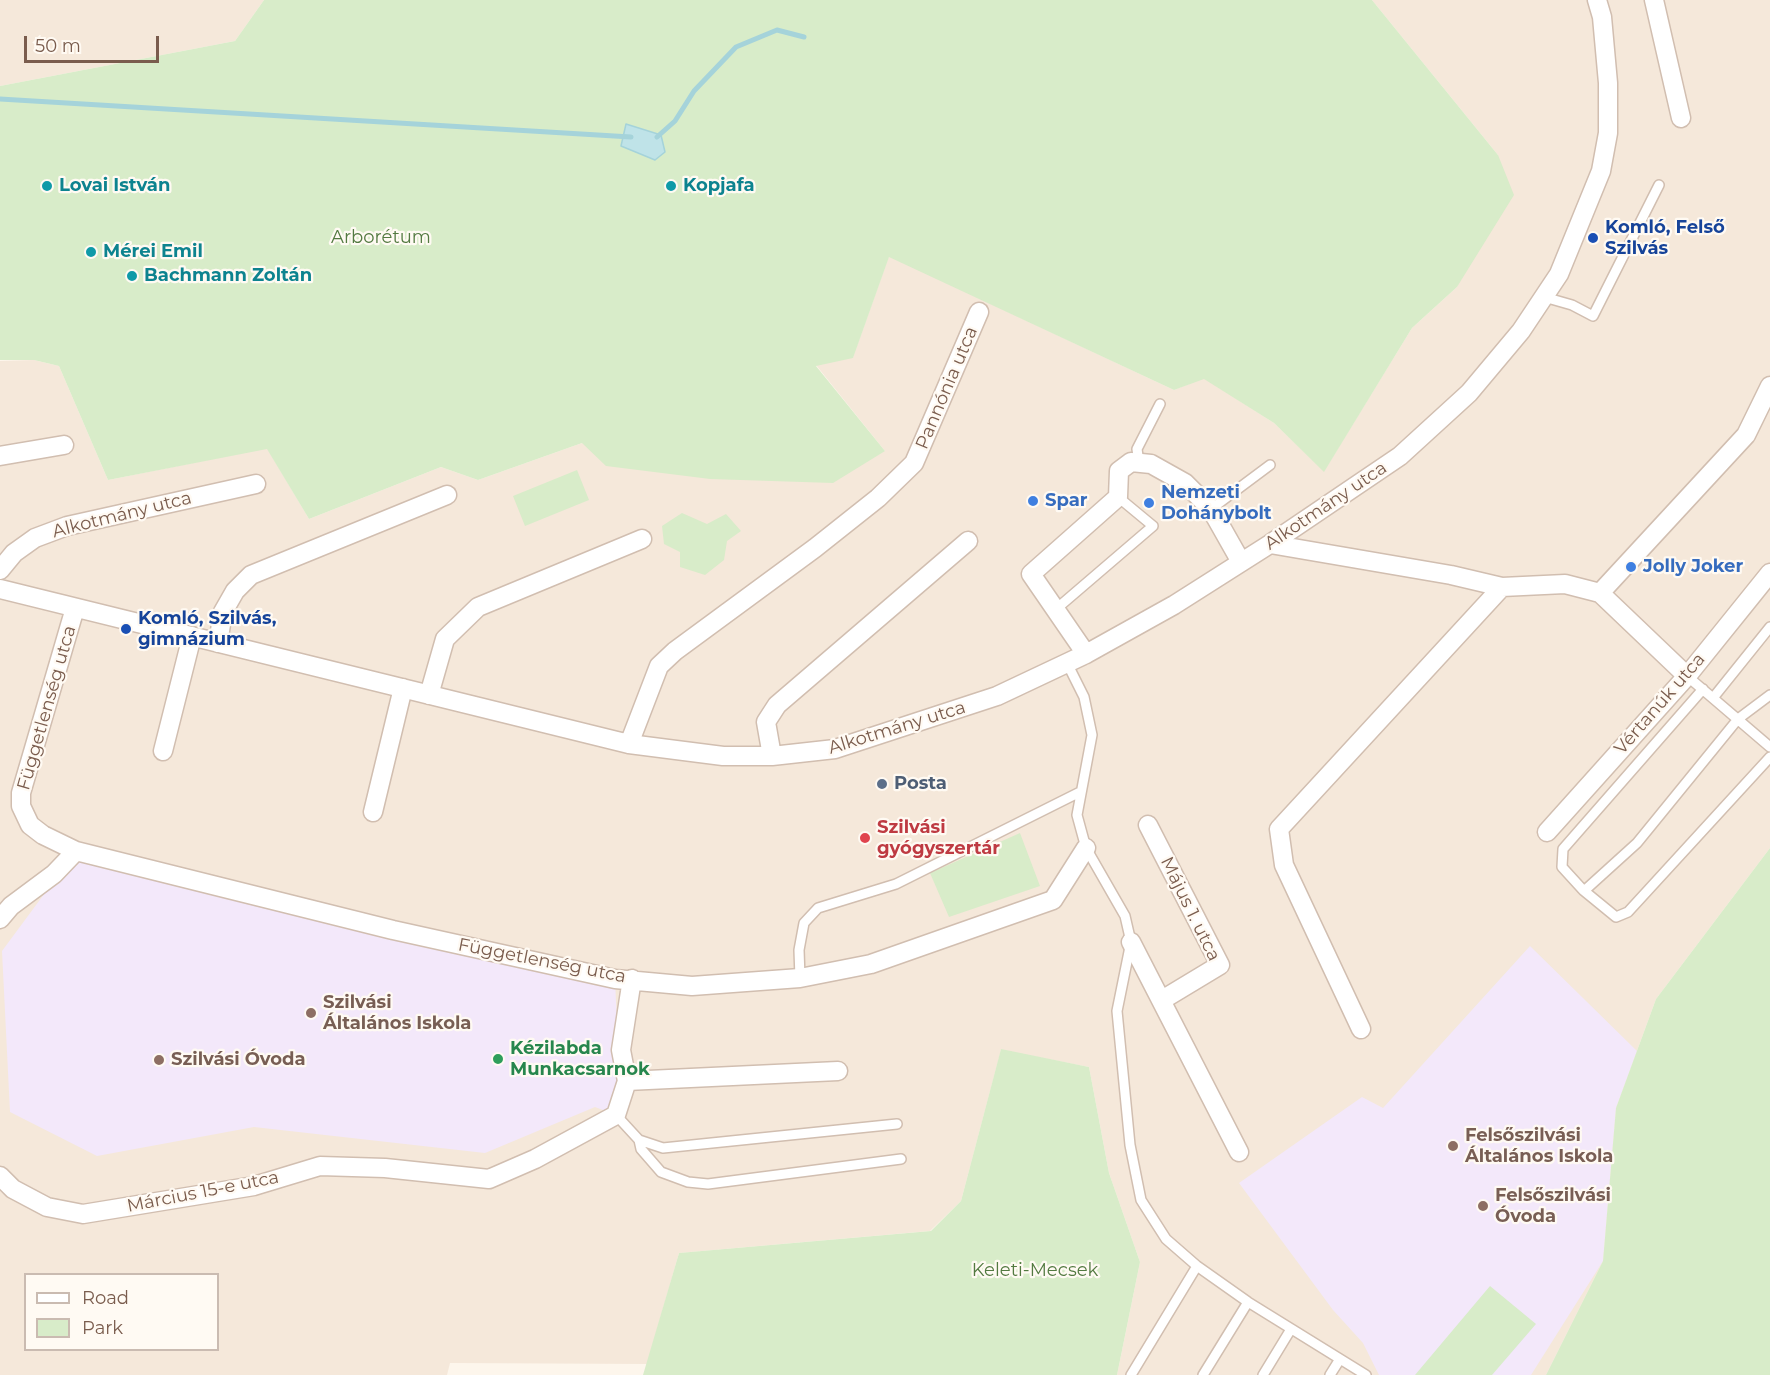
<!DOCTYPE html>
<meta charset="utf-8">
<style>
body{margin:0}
#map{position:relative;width:1770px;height:1375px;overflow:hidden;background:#fdf6ec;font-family:Montserrat,sans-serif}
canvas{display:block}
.legend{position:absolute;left:24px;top:1273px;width:195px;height:78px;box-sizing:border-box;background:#fffaf3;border:2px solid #cabbb1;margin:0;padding:8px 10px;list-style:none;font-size:18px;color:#7a5c4d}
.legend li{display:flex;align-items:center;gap:12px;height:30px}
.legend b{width:30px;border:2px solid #cabbb1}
.scale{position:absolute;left:24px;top:36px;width:135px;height:27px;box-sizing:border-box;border:3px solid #7a5c4d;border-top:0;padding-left:8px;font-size:18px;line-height:21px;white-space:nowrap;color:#7a5c4d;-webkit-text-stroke:4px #fffaf3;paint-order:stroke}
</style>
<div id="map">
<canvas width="1770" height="1375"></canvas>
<ul class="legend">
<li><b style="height:8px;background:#fff"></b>Road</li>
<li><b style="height:16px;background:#d8ecc9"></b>Park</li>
</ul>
<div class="scale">50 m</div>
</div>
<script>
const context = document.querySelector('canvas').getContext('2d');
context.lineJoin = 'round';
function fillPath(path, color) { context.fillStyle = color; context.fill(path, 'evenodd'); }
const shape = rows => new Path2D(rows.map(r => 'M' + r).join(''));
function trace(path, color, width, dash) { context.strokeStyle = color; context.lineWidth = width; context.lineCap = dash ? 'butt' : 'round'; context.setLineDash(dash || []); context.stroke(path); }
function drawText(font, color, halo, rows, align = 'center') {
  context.font = font + ' Montserrat,sans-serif'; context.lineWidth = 4.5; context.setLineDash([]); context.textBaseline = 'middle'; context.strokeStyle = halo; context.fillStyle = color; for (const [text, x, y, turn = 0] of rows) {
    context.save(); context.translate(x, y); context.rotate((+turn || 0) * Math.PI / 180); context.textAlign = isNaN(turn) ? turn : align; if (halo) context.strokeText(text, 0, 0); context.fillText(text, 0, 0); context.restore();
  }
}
const residential = shape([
 [0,0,264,0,235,41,0,86],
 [1372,0,1770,0,1770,848,1656,999,1616,1108,1603,1261,1546,1375,1117,1375,1140,1262,1109,1173,1089,1067,1001,1050,961,1201,930,1231,679,1253,647,1364,450,1363,447,1375,0,1375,0,361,34,360,59,366,108,480,267,448,309,519,441,467,478,480,582,443,885,451,816,365,853,357,889,256,1174,390,1204,378,1274,423,1324,471,1412,328,1457,287,1498,155],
 [26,1274,218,1274,218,1350,26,1350]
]);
const education = shape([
 [76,851,615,979,618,1048,627,1081,616,1115,595,1107,485,1153,254,1127,97,1156,10,1112,2,951],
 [1530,946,1637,1051,1616,1108,1603,1261,1531,1375,1379,1375,1363,1343,1333,1310,1239,1183,1362,1097,1383,1108]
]);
const green = shape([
 [264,0,1372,0,1498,155,1514,195,1457,287,1412,328,1324,472,1274,423,1204,379,1174,390,889,257,853,358,816,366,885,451,833,483,710,479,606,466,582,443,478,480,441,467,309,519,267,449,108,480,59,366,34,360,0,360,0,86,235,41],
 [577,470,589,500,525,526,513,496],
 [682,513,707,524,726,514,741,531,727,541,724,560,705,575,680,567,680,552,664,544,662,526],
 [1020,833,1040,886,949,917,930,873],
 [1770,848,1770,1375,1546,1375,1603,1261,1616,1108,1656,999],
 [1001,1049,1089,1067,1109,1173,1140,1262,1117,1375,643,1375,679,1253,931,1231,961,1201],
 [1490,1286,1536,1324,1492,1375,1415,1375]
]);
const water = shape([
 [626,124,661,135,665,152,655,160,621,146,626,124]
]);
const stream = shape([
 [0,99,631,137],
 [657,137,675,121,694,91,736,47,777,30,804,37]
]);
const service = shape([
 [1544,297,1572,305,1593,316,1659,185],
 [1139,463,1137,449,1160,404],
 [1211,509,1270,465],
 [1055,610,1153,526,1118,497],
 [1067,663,1084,697,1092,735,1077,815,1086,848,1125,916,1131,942,1117,1011,1130,1145,1141,1200,1166,1239,1197,1266,1248,1302,1366,1375],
 [1687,676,1770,747],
 [1703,689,1563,849,1562,867,1583,890,1616,917,1628,912,1770,757],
 [1713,698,1770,627],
 [1584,891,1637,843,1738,719,1770,695],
 [800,978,799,950,804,923,818,908,896,884,1080,792],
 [616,1115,639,1140,663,1148,897,1124],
 [639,1140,641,1149,661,1172,688,1182,708,1184,901,1159],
 [1131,1375,1197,1266],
 [1203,1375,1248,1302],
 [1263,1375,1291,1329],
 [1330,1375,1340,1359]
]);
const minor = shape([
 [1654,0,1681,118],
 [0,456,64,445],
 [1270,544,1451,575,1502,587,1565,584,1600,593,1687,676],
 [0,570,14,553,35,538,67,526,256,484],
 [0,589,629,744,723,756,772,756,835,749,997,696,1086,654,1174,605,1270,544,1400,456,1469,393,1521,331,1559,274,1601,171,1608,133,1608,83,1602,17,1597,0],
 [1600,593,1746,435,1770,386],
 [75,608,21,793,21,806,30,825,43,835,76,851,393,930,615,979,692,986,800,978,871,964,1053,900,1086,848],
 [218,643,223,612,235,591,251,575,447,495],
 [1086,654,1031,574,1118,497,1119,471,1131,462,1151,464,1185,483,1211,509,1241,562],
 [429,695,445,639,478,607,642,539],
 [629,744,659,666,675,651,815,548,878,498,914,463,979,312],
 [163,751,192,636],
 [772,756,766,722,777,705,968,541],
 [373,812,403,688],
 [1148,825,1220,965,1162,1000],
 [1547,832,1687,676,1770,573],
 [0,919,11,906,54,874,76,851],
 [1131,942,1239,1152],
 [1361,1029,1284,865,1279,829,1502,587],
 [627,1081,621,1050,632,979],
 [0,1176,13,1189,47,1207,83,1214,254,1186,320,1166,385,1168,489,1179,535,1159,616,1115,627,1081,838,1071]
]);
const markers = [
 [47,186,6,"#0f9aa8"],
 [671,186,6,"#0f9aa8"],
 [1593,238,6,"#1a4fb4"],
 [91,252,6,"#0f9aa8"],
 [132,276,6,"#0f9aa8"],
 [1033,501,6,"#3f7fe0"],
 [1149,503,6,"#3f7fe0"],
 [1631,567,6,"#3f7fe0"],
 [126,629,6,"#1a4fb4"],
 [882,784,6,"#5c6f8a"],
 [865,838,6,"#e0444e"],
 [311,1013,6,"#8d6e63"],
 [498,1059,6,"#2e9e5b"],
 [159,1060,6,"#8d6e63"],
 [1453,1146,6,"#8d6e63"],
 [1483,1206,6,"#8d6e63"]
];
const cultureNames = [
 ["Lovai István",59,186],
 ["Kopjafa",683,186],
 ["Mérei Emil",103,252],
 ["Bachmann Zoltán",144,276]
];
const transitNames = [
 ["Komló, Felső",1605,228],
 ["Szilvás",1605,249],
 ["Komló, Szilvás,",138,619],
 ["gimnázium",138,640]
];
const parkNames = [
 ["Arborétum",381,238],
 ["Keleti-Mecsek",1035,1271]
];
const streetNames = [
 ["Pannónia utca",947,388,-67],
 ["Alkotmány utca",1326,506,-34],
 ["Alkotmány utca",122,515,-14],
 ["Vértanúk utca",1660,704,-49],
 ["Függetlenség utca",47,708,-74],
 ["Alkotmány utca",897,728,-17],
 ["Május 1. utca",1190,909,64],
 ["Függetlenség utca",542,961,11],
 ["Március 15-e utca",203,1192,-11]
];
const shopNames = [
 ["Nemzeti",1161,493],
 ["Dohánybolt",1161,514],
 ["Spar",1045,501],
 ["Jolly Joker",1643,567]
];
const serviceNames = [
 ["Posta",894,784]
];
const healthNames = [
 ["Szilvási",877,828],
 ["gyógyszertár",877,849]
];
const educationNames = [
 ["Szilvási",323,1003],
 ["Általános Iskola",323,1024],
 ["Szilvási Óvoda",171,1060],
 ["Felsőszilvási",1465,1136],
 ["Általános Iskola",1465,1157],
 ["Felsőszilvási",1495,1196],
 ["Óvoda",1495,1217]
];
const leisureNames = [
 ["Kézilabda",510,1049],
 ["Munkacsarnok",510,1070]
];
fillPath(residential, '#f5e8da');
fillPath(education, '#f3e8fa');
fillPath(green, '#d8ecc9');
fillPath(water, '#bfe3e8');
trace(water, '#a5d3da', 1.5);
trace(stream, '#a5d3da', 5);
trace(service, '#d1beb0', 12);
trace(minor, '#d1beb0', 21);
trace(service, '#fff', 9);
trace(minor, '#fff', 18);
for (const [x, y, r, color] of markers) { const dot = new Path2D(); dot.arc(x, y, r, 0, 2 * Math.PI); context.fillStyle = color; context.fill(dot); trace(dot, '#fffaf3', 2); }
drawText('bold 18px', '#0d838f', '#fffaf3', cultureNames, 'left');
drawText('bold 18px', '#164399', '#fffaf3', transitNames, 'left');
drawText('18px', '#537a41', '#fffaf3', parkNames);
drawText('18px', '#7a5c4d', '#fffaf3', streetNames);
drawText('bold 18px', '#366cbe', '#fffaf3', shopNames, 'left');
drawText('bold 18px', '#4e5e75', '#fffaf3', serviceNames, 'left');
drawText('bold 18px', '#be3a42', '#fffaf3', healthNames, 'left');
drawText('bold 18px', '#785e54', '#fffaf3', educationNames, 'left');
drawText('bold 18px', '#27864d', '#fffaf3', leisureNames, 'left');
</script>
